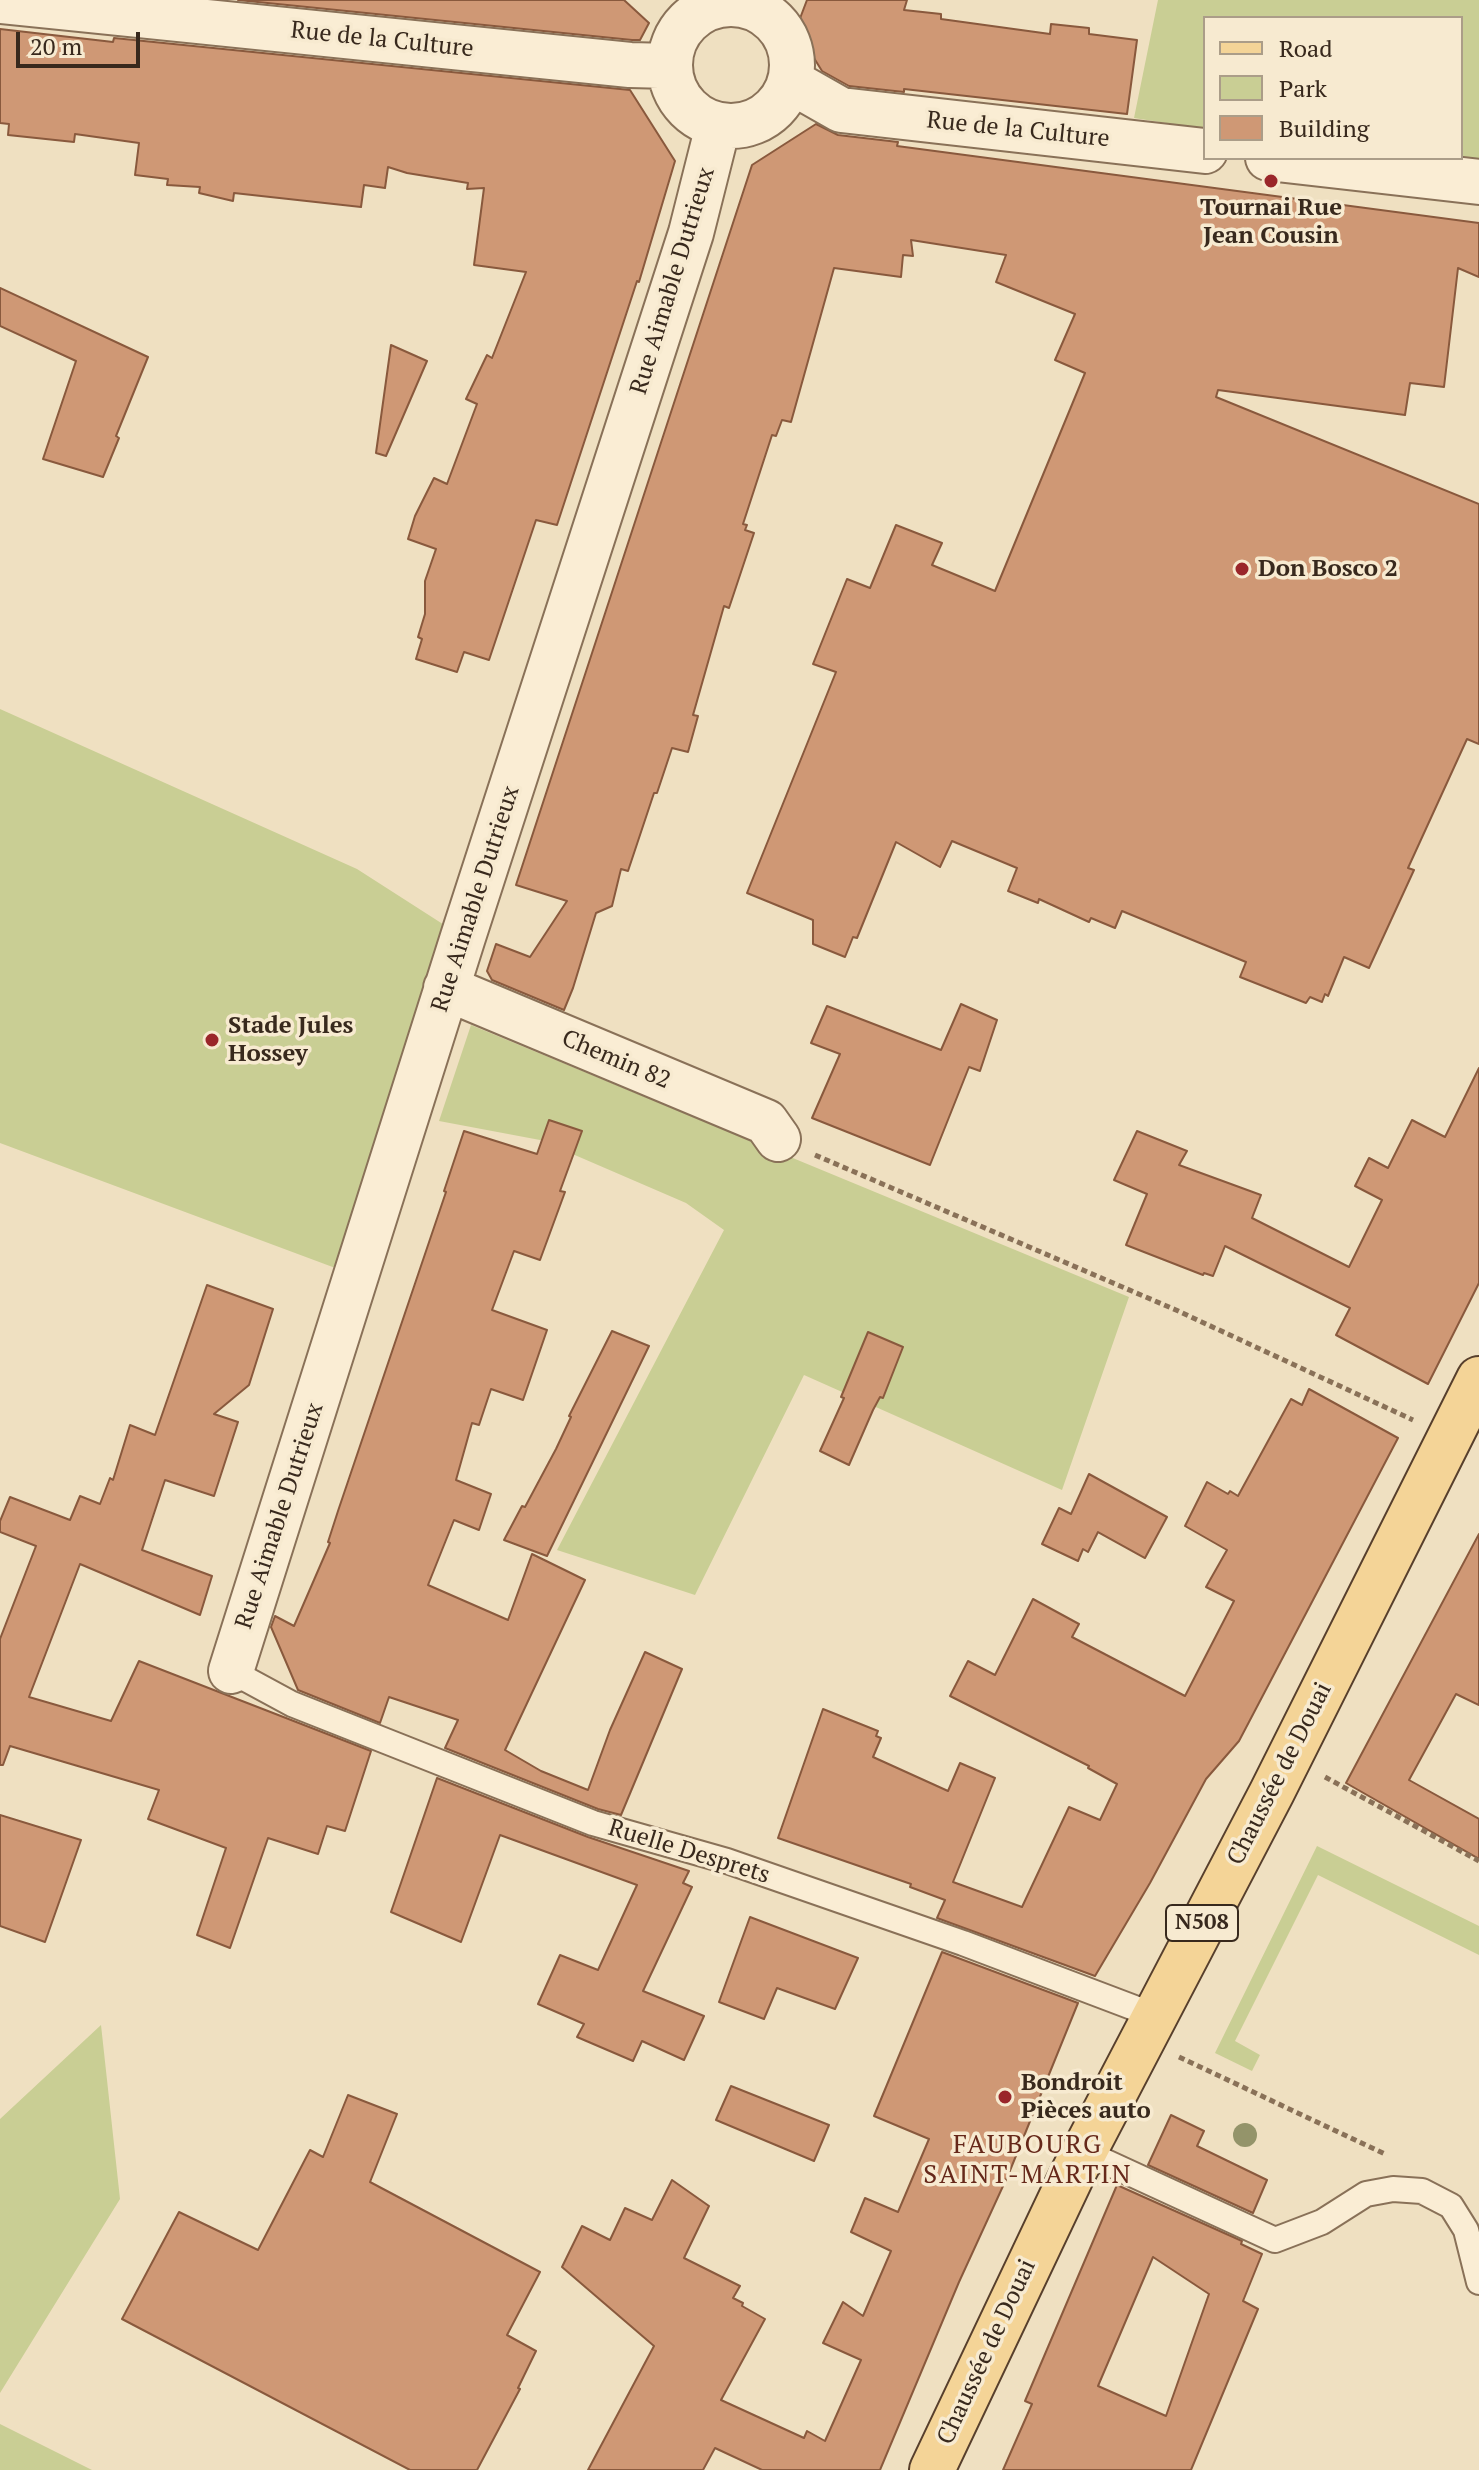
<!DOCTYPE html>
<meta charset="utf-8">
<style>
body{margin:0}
#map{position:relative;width:1479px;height:2470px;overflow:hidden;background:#efe0c1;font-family:"PT Serif",serif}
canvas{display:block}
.legend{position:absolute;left:1203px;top:16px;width:260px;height:144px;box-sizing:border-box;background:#f7ead0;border:2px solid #ab9d88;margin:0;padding:10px 14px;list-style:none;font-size:24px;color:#38291d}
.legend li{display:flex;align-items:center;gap:16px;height:40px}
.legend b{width:40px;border:2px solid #ab9d88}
.scale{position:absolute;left:16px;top:32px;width:124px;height:36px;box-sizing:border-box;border:4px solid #38291d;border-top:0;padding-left:10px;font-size:24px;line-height:28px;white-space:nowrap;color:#38291d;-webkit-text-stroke:6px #f7ead0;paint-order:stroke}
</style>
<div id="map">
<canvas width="1479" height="2470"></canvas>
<ul class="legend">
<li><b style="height:10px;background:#f4d497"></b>Road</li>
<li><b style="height:22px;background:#c9ce94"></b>Park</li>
<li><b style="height:22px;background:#cf9875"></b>Building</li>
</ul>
<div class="scale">20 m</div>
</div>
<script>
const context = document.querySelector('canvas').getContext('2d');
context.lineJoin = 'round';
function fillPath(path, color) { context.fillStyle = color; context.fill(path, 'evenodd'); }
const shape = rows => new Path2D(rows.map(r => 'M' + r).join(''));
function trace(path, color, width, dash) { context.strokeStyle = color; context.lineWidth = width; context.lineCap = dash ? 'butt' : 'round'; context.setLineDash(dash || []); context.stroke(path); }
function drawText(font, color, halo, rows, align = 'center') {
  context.font = font + ' "PT Serif",serif'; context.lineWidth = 7; context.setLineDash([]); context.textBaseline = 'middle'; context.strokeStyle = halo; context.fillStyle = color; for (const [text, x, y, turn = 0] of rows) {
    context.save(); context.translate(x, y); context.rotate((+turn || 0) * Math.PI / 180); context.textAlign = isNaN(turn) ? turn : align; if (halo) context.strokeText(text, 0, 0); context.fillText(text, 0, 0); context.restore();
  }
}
const green = shape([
 [1158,0,1479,0,1479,172,1461,158,1461,18,1205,18,1205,129,1134,118],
 [0,709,357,869,463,937,338,1269,0,1143],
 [471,1025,1129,1297,1062,1490,804,1375,695,1595,557,1550,724,1230,686,1203,540,1140,439,1121],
 [1317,1846,1479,1926,1479,1955,1318,1875,1235,2041,1260,2055,1252,2071,1215,2053],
 [101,2025,120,2199,0,2393,0,2119],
 [0,2424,92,2470,0,2470]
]);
const building = shape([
 [238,0,624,0,649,23,640,40,632,40,238,0],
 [807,0,907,0,904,10,941,14,941,19,1050,34,1051,24,1089,28,1089,34,1137,40,1127,114,904,89,904,92,849,86,822,71,796,29,807,0],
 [0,29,113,42,114,38,630,90,675,161,639,282,637,281,557,525,536,520,489,660,464,652,457,672,416,659,422,639,418,637,425,614,425,581,436,549,408,539,415,516,434,478,447,484,477,404,466,399,487,355,492,358,526,272,474,265,484,188,467,189,468,183,407,173,388,167,385,188,364,185,361,207,234,193,233,201,199,193,200,187,167,185,168,179,135,175,139,143,75,134,74,142,8,135,9,124,0,123,0,29],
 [816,124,838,135,898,142,897,146,1479,223,1479,277,1458,268,1444,387,1410,383,1405,415,1218,390,1216,397,1479,504,1479,744,1467,739,1408,868,1414,870,1369,968,1344,957,1328,996,1325,994,1322,1002,1310,997,1306,1003,1240,977,1246,962,1122,911,1115,928,1091,918,1089,922,1039,899,1038,903,1008,891,1017,868,952,841,940,867,896,842,857,938,853,937,845,957,813,944,813,920,747,893,836,672,813,664,847,579,870,588,896,525,942,543,932,565,995,591,1085,373,1055,360,1075,314,996,282,1006,255,911,240,913,256,903,255,901,277,834,268,791,422,782,420,776,436,772,435,743,524,747,525,745,530,754,533,729,608,724,606,693,715,698,716,688,752,672,748,657,793,654,793,628,871,621,869,612,906,596,913,573,988,564,1010,492,980,487,971,496,944,530,957,567,901,516,885,752,165,816,124],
 [0,288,148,357,116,436,119,438,103,477,43,459,76,361,0,326,0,288],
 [391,345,427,361,386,456,376,453,391,345],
 [961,1004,997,1020,980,1071,969,1067,930,1165,812,1118,840,1054,811,1043,827,1006,941,1050,961,1004],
 [1479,1068,1479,1283,1428,1384,1336,1335,1350,1308,1225,1246,1213,1276,1204,1273,1203,1275,1126,1245,1147,1194,1114,1180,1137,1131,1187,1151,1179,1165,1261,1195,1252,1218,1349,1267,1382,1200,1355,1186,1369,1158,1388,1168,1412,1120,1445,1137,1479,1068],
 [549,1120,582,1131,560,1191,565,1192,540,1260,514,1251,492,1310,547,1330,523,1400,491,1389,479,1425,472,1423,456,1480,491,1494,479,1530,454,1520,428,1585,508,1620,532,1554,585,1580,505,1750,541,1771,588,1790,610,1730,645,1652,682,1669,621,1815,598,1809,445,1748,458,1720,389,1697,380,1723,298,1690,271,1627,275,1616,294,1626,330,1543,328,1542,338,1511,446,1192,444,1191,464,1131,537,1154,549,1120],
 [207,1285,273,1309,249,1385,214,1414,238,1422,214,1496,165,1480,142,1550,212,1576,200,1615,80,1564,29,1697,111,1721,139,1661,371,1751,345,1831,327,1826,318,1854,268,1838,230,1948,197,1935,226,1848,148,1819,159,1790,10,1746,3,1765,0,1765,0,1639,36,1546,0,1532,0,1521,10,1497,70,1520,80,1496,100,1504,110,1478,113,1480,130,1425,155,1435,207,1285],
 [612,1331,649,1346,547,1556,504,1540,522,1506,525,1507,556,1449,571,1417,569,1416,612,1331],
 [868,1332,903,1347,883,1398,880,1397,873,1410,849,1465,820,1451,844,1398,841,1397,868,1332],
 [1309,1389,1398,1438,1239,1741,1206,1779,1150,1883,1095,1976,937,1918,945,1900,910,1887,911,1884,778,1838,823,1709,878,1731,876,1736,881,1738,873,1757,948,1791,960,1763,995,1778,953,1882,1022,1907,1069,1807,1100,1820,1117,1784,1088,1768,1089,1766,950,1696,968,1661,995,1675,1033,1599,1079,1624,1072,1637,1185,1696,1234,1601,1206,1587,1227,1550,1185,1526,1207,1482,1228,1494,1230,1491,1238,1496,1291,1399,1302,1405,1309,1389],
 [1089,1474,1167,1517,1145,1558,1098,1532,1088,1552,1083,1549,1078,1561,1042,1544,1059,1508,1071,1514,1089,1474],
 [1479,1534,1479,1705,1456,1694,1409,1780,1479,1819,1479,1859,1346,1783,1479,1534],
 [437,1778,588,1837,689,1871,683,1883,692,1887,643,1991,704,2016,684,2060,642,2041,633,2061,577,2037,584,2024,538,2004,560,1955,598,1970,637,1885,500,1835,461,1942,391,1912,437,1778],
 [0,1815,81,1840,45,1942,0,1926,0,1815],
 [750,1917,858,1958,835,2009,777,1988,764,2019,719,2002,750,1917],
 [942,1952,1078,2003,1009,2173,959,2282,880,2470,762,2470,715,2448,703,2470,588,2470,654,2346,562,2267,582,2226,610,2240,625,2208,652,2220,672,2180,709,2206,684,2258,740,2286,733,2298,743,2303,742,2306,765,2319,721,2400,804,2438,807,2431,825,2441,861,2360,823,2343,843,2302,863,2316,891,2251,851,2232,865,2198,898,2212,929,2139,874,2116,942,1952],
 [731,2086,829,2125,814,2161,716,2120,731,2086],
 [348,2095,397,2114,370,2182,540,2272,507,2335,536,2351,518,2388,520,2389,477,2470,410,2470,122,2319,179,2212,258,2250,310,2150,323,2157,348,2095],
 [1171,2115,1204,2131,1197,2146,1267,2180,1253,2213,1148,2165,1171,2115],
 [1117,2185,1242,2241,1241,2244,1262,2254,1243,2301,1258,2309,1191,2470,1003,2470,1032,2404,1025,2401,1117,2185],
 [1153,2257,1209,2294,1166,2416,1098,2386,1153,2257]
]);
const path = shape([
 [815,1155,1176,1310,1413,1420],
 [1325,1777,1479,1861],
 [1179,2057,1387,2155]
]);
const service = shape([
 [231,1671,292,1704,593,1823,727,1861,963,1943,1153,2015],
 [1084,2152,1275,2240,1322,2222,1366,2194,1393,2189,1422,2191,1451,2206,1466,2230,1479,2282]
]);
const minor = shape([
 [0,1,630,65,669,66],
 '670 65a61 61 0 1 1 122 0a61 61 0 1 1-122 0Z',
 [790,81,841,110,1205,151],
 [1268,158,1479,182],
 [446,988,766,1122,778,1139],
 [231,1671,463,937,691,233,718,126]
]);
const primary = shape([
 [932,2470,1073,2173,1272,1792,1479,1379]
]);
const trees = [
 [1245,2135]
];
const markers = [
 [1271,181,8,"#9a262a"],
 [1242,569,8,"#9a262a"],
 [212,1040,8,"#9a262a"],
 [1005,2097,8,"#9a262a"]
];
const shields = [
 [1202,1923,72]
];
const shieldNames = [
 ["N508",1202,1923]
];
const streetNames = [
 ["Rue de la Culture",382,40,6],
 ["Rue de la Culture",1018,130,6],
 ["Rue Aimable Dutrieux",673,281,-73],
 ["Rue Aimable Dutrieux",476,899,-72],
 ["Chemin 82",616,1060,23],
 ["Rue Aimable Dutrieux",280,1516,-72],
 ["Chaussée de Douai",1280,1774,-63],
 ["Ruelle Desprets",689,1852,17],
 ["Chaussée de Douai",987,2352,-65]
];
const poiNames = [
 ["Tournai Rue",1271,208,"center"],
 ["Jean Cousin",1271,236,"center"],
 ["Don Bosco 2",1258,569],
 ["Stade Jules",228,1026],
 ["Hossey",228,1054],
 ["Bondroit",1021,2083],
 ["Pièces auto",1021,2111]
];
const neighbourhoodNames = [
 ["FAUBOURG",1028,2146],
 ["SAINT-MARTIN",1028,2176]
];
fillPath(green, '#c9ce94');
fillPath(building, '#cf9875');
trace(building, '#89593d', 2);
trace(service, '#897158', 28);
trace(minor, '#897158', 48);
trace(primary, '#573f2c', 48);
trace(path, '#897158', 5, [6, 4]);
trace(service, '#faedd4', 24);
trace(minor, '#faedd4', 44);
trace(primary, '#f4d497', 44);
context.fillStyle = '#94946a';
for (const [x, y] of trees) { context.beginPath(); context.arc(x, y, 12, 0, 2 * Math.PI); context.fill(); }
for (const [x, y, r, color] of markers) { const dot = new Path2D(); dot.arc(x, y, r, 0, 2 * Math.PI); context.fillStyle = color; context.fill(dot); trace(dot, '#f7ead0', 3); }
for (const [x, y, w] of shields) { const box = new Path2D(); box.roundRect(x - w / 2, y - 18, w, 36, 6); context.fillStyle = '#f7ead0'; context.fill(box); trace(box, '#38291d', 2); }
drawText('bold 22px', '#38291d', null, shieldNames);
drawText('24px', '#38291d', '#f7ead0', streetNames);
drawText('bold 24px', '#38291d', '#f7ead0', poiNames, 'left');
context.letterSpacing = '2px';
drawText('26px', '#66281a', '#f7ead0', neighbourhoodNames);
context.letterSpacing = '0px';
</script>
